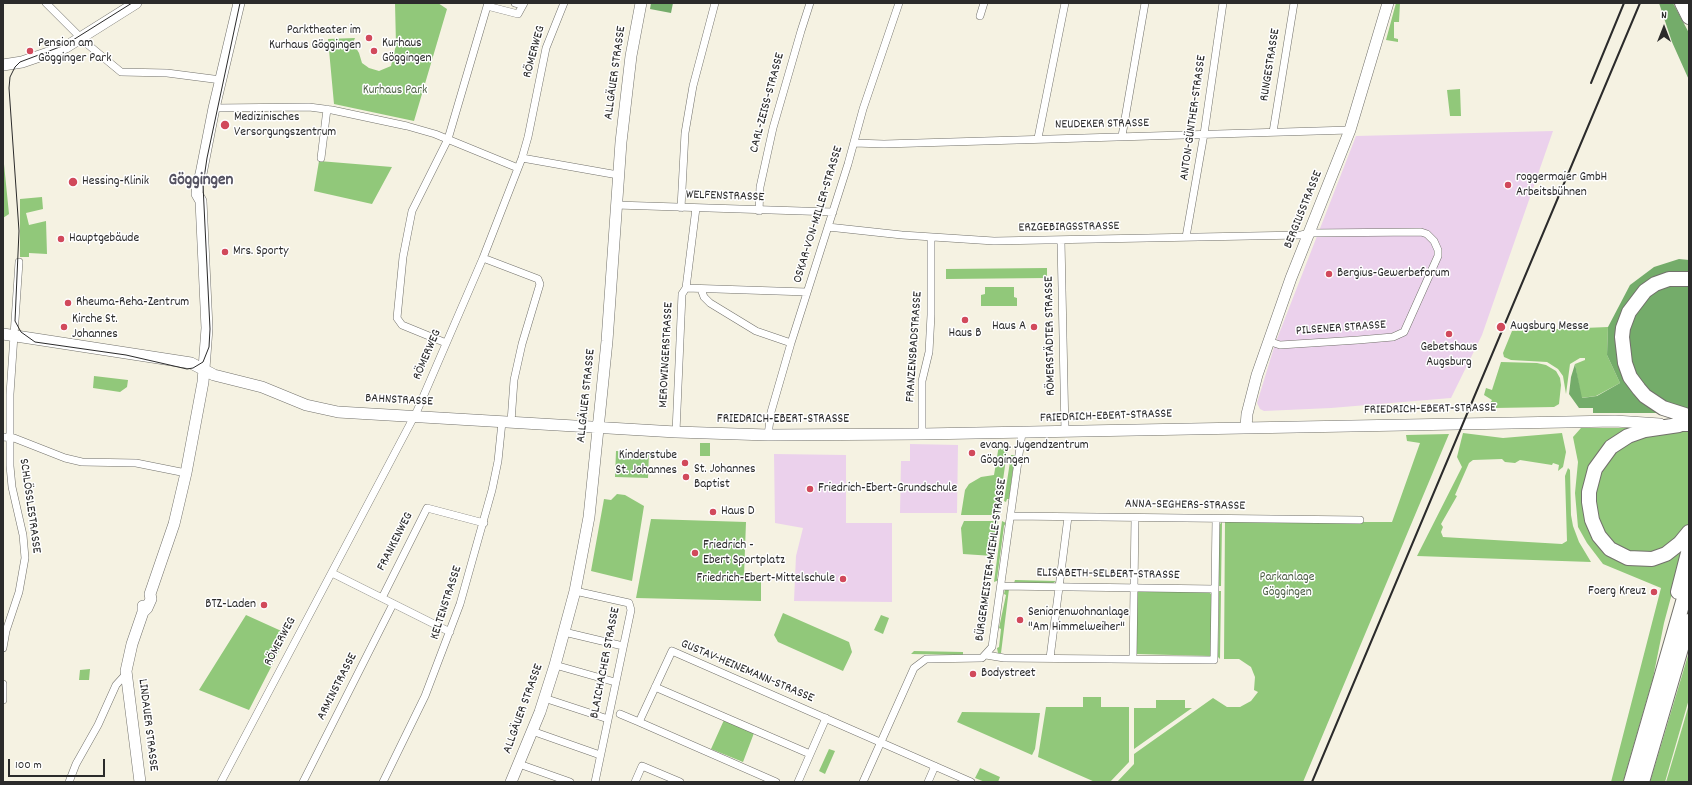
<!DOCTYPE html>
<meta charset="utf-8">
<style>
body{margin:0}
#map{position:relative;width:1692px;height:785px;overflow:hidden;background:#f5f2e2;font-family:Dekko,sans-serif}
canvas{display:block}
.frame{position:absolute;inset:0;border:4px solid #2b2b2b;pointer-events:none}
.north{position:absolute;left:1644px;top:8px;width:40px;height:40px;-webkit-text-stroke:3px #fff;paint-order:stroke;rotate:0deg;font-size:11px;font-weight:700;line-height:16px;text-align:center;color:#2b2b2b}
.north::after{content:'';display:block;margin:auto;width:14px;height:18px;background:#2b2b2b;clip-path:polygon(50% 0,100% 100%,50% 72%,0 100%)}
.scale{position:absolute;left:8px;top:759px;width:97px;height:18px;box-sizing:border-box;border:2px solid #2b2b2b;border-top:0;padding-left:5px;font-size:12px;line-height:14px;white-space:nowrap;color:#2b2b2b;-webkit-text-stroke:3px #fff;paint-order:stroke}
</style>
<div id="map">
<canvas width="1692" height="785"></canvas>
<div class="frame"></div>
<div class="north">N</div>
<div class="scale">100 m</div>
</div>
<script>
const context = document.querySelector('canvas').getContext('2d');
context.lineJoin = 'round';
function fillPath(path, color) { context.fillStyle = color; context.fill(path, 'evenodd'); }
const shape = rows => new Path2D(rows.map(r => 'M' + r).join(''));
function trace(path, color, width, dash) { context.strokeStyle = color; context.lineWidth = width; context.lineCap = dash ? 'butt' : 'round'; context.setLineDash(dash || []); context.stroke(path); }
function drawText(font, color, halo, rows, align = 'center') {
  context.font = font + ' Dekko,sans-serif'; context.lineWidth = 3; context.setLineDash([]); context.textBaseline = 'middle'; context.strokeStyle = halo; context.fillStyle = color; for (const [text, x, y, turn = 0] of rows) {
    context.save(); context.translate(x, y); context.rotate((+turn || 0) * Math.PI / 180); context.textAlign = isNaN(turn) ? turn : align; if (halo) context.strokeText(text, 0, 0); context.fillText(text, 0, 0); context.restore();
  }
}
const built = shape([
 [1553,131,1482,335,1451,398,1331,408,1264,411,1260,409,1257,403,1275,344,1356,136],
 [910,444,958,445,957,513,900,513,901,461,910,461],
 [774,454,846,455,846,523,892,523,892,602,794,601,796,556,803,528,775,523]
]);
const green = shape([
 [395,3,438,3,447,9,414,121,334,104,328,39,355,38,353,43,359,53,362,63,369,68,379,71,391,66,396,45],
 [1396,3,1400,3,1399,22,1394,22,1394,38,1398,39,1398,42,1386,40],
 [1460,89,1461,116,1450,116,1447,90],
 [3,154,9,214,3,218],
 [319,161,392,167,372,204,314,191],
 [42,197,43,209,26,213,29,225,46,221,47,254,29,253,29,257,20,257,20,199],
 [1047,268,1047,278,946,279,946,269],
 [985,287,1014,287,1014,297,1017,298,1017,306,981,306,981,295,985,294],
 [1608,327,1607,355,1620,383,1596,396,1581,398,1575,364,1585,360,1585,358,1580,358,1570,364,1566,394,1563,376,1558,369,1547,362,1511,360,1504,357,1503,353,1512,331],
 [1501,362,1537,363,1546,365,1556,371,1560,378,1561,385,1559,404,1554,407,1494,408,1494,407,1489,405,1492,400,1484,395,1486,388,1492,390],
 [94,376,128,380,127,387,120,392,93,388],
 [1581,428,1689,428,1689,530,1664,623,1653,678,1623,782,1611,782,1661,588,1603,564,1587,543,1578,527,1575,493,1578,462,1573,437],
 [1463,433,1503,438,1562,433,1566,452,1563,467,1558,471,1559,465,1553,463,1552,465,1520,460,1515,463,1505,462,1502,459,1473,460,1469,463,1455,495,1457,496,1441,524,1443,527,1441,532,1443,537,1562,544,1567,541,1565,476,1568,468,1570,470,1571,515,1573,526,1579,542,1591,562,1417,556,1462,467,1457,457],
 [1449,434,1303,782,1117,782,1134,764,1134,754,1213,698,1227,707,1240,707,1251,701,1258,692,1254,690,1255,677,1251,667,1239,659,1224,659,1225,522,1392,522,1420,443,1407,441,1406,435],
 [700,443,710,443,710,456,700,456],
 [999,445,1008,445,998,515,961,515,965,490,969,484,981,477,994,475],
 [616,451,649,452,648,478,615,477],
 [1011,455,1015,455,1009,499,1007,499,1006,502,1004,501],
 [617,494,625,495,644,506,632,581,591,571,604,499,611,500],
 [651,519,746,522,744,576,761,577,761,601,636,598],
 [964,521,998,521,993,556,963,554,961,528],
 [1002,521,1006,523,1004,526,997,579,999,580,994,582],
 [1222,522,1221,586,1219,586,1219,525],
 [1015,580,1056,581,1052,584,1014,583],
 [1005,589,1009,589,1001,653,998,653,997,648,999,647,1001,629,999,628,1006,595,1004,594],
 [1136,591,1207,591,1210,593,1213,596,1211,656,1136,654],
 [1219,591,1221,591,1220,659,1218,657],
 [783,613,849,642,852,652,843,671,778,642,774,635],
 [246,615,288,634,249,710,199,690],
 [881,615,889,618,883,634,874,630],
 [914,651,963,652,963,655,911,654],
 [1689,652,1689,699,1665,782,1650,782],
 [90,669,89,680,79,680,80,670],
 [1083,697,1101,697,1101,707,1129,707,1129,762,1110,782,1095,782,1038,757,1046,707,1083,707],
 [1156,700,1185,700,1185,708,1192,708,1134,749,1134,708,1156,708],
 [1689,704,1689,782,1666,782,1683,725],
 [962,712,1040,713,1035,749,1032,755,957,722],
 [724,720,754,733,743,762,711,749],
 [829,749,835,751,825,774,819,771],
 [980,768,1000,777,998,782,985,782,975,778]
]);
const forest = shape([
 [651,3,673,3,671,13,650,9],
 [1659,3,1673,3,1689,33,1689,80,1672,42],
 [1679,259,1689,260,1689,411,1664,404,1656,413,1593,413,1593,408,1579,408,1569,394,1571,377,1575,364,1582,398,1597,396,1620,383,1607,355,1608,327,1630,285,1654,267]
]);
const street = shape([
 [46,3,86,43,121,72,167,73,221,80],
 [515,3,523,5],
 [487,6,518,14,524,3],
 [980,16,984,3],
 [214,108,309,107,332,110,407,126,435,134,518,168],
 [1273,132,1294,3],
 [1122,136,1145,3],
 [1038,138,1065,3],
 [854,143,884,144,1350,130],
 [321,158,327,109],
 [522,158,618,175],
 [616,205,833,212],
 [681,208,685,133,693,86,715,3],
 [759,211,760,187,773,128,801,31,810,3],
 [828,227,902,235,994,241,1301,235,1310,233,1421,232,1427,234,1434,241,1438,250,1438,256,1404,332,1393,337,1358,340,1280,345,1268,341],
 [1186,237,1204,134,1223,3],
 [1061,241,1065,432],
 [483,258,538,279,540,284,522,344,514,380,511,422],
 [686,288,807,292],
 [701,289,704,297,710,303,756,331,791,343],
 [446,343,402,325,397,318,403,257,412,211,448,139,488,3],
 [676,432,682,294,686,288,696,208],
 [922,434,922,381,929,352,931,315,931,237],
 [768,435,771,412,791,343,848,164,863,109,899,3],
 [3,437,14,438,65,458,82,462,136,463,186,473],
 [1011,516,1360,520],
 [332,573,450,632],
 [1001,586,1215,589],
 [575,591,629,603,631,610,595,782],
 [382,598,427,508,484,523],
 [564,632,623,646],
 [3,648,6,631,19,592,25,558,23,535,12,487,10,466,10,394,19,262],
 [986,655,1004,658,1214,660,1216,519],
 [1050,658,1068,517],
 [1133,659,1135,518],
 [555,665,615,682],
 [3,684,3,700],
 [655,687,810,754],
 [544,698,608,719],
 [620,714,639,722],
 [532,731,600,755],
 [519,764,570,782],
 [69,782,76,764,98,725,116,685,126,674],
 [221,782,417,411,483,258,522,158,528,137,546,48,564,3],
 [303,782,393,604],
 [383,782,425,696,460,604,492,490,498,461,502,422],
 [635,782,642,766,680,782],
 [776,782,639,722,672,651,971,782],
 [798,782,826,718],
 [863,782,914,668,926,659,982,658,992,647,1022,433],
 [928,782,935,766]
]);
const secondary = shape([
 [3,65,22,62,66,47,136,3],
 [3,334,191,363,214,375,262,387,306,405,338,412,676,432,768,435,922,434,1566,422,1615,421,1660,424],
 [1246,427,1247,414,1257,375,1291,278,1350,130,1388,3],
 [143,612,147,608,151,599,150,594,174,524,186,473,203,382,207,328,201,201,197,194,198,183,201,174,214,108,239,3],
 [140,782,126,671,132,644,143,612,143,606],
 [511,782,540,712,555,665,575,591,589,517,607,341,621,142,631,56,641,3]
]);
const primary = shape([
 [1679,425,1689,425]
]);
const highway = shape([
 [1682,3,1689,17],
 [1685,415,1663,408,1645,396,1639,389,1630,377,1625,363,1622,337,1623,328,1629,312,1645,291,1655,284,1669,279,1689,279],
 [1679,425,1645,430,1628,436,1611,447,1595,469,1589,492,1589,502,1592,520,1599,536,1610,549,1628,558,1652,559,1666,554,1680,543,1689,532],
 [1678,592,1689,549],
 [1631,782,1689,581],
 [1642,782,1689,621]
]);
const tram = shape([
 [132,3,65,45,20,62,15,67,10,77,9,88,19,231,15,321,21,332,35,342,126,355,187,369,193,368,203,362,209,347,210,329,203,185,207,158,240,3]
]);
const rail = shape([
 [1591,83,1624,3],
 [1312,782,1640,3]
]);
const markers = [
 [369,38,4,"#d1495b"],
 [30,51,4,"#d1495b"],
 [374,51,4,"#d1495b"],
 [225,125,5,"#d1495b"],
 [73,182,5,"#d1495b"],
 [1508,185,4,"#d1495b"],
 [61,239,4,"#d1495b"],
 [225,252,4,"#d1495b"],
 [1329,274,4,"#d1495b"],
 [68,303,4,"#d1495b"],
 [965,320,4,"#d1495b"],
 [64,327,4,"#d1495b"],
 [1034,327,4,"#d1495b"],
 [1501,327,5,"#d1495b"],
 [1449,334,4,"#d1495b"],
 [972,453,4,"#d1495b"],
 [685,463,4,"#d1495b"],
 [686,477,4,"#d1495b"],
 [810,489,4,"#d1495b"],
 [713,512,4,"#d1495b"],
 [695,553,4,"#d1495b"],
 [843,579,4,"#d1495b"],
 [1654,592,4,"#d1495b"],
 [264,605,4,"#d1495b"],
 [1020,620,4,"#d1495b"],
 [973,674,4,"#d1495b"]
];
const poiNames = [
 ["Parktheater im",361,31,"right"],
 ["Kurhaus Göggingen",361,46,"right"],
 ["Pension am",38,44],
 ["Gögginger Park",38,59],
 ["Kurhaus",382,44],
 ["Göggingen",382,59],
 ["Medizinisches",234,118],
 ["Versorgungszentrum",234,133],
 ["roggermaier GmbH",1516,178],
 ["Arbeitsbühnen",1516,193],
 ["Hessing-Klinik",82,182],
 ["Hauptgebäude",69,239],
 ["Mrs. Sporty",233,252],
 ["Bergius-Gewerbeforum",1337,274],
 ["Rheuma-Reha-Zentrum",76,303],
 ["Kirche St.",72,320],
 ["Johannes",72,335],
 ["Haus A",1026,327,"right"],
 ["Augsburg Messe",1510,327],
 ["Haus B",965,334,"center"],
 ["Gebetshaus",1449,348,"center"],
 ["Augsburg",1449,363,"center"],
 ["evang. Jugendzentrum",980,446],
 ["Göggingen",980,461],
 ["Kinderstube",677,456,"right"],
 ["St. Johannes",677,471,"right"],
 ["St. Johannes",694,470],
 ["Baptist",694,485],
 ["Friedrich-Ebert-Grundschule",818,489],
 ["Haus D",721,512],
 ["Friedrich -",703,546],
 ["Ebert Sportplatz",703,561],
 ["Friedrich-Ebert-Mittelschule",835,579,"right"],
 ["Foerg Kreuz",1646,592,"right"],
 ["BTZ-Laden",256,605,"right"],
 ["Seniorenwohnanlage",1028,613],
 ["\"Am Himmelweiher\"",1028,628],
 ["Bodystreet",981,674]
];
const streetNames = [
 ["RÖMERWEG",535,52,-75],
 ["RUNGESTRASSE",1271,65,-81],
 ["ALLGÄUER STRASSE",616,73,-82],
 ["CARL-ZEISS-STRASSE",768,103,-75],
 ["ANTON-GÜNTHER-STRASSE",1194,118,-82],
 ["NEUDEKER STRASSE",1102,125,-1],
 ["WELFENSTRASSE",725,197,2],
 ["BERGIUSSTRASSE",1304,210,-68],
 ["OSKAR-VON-MILLER-STRASSE",819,215,-73],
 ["ERZGEBIRGSSTRASSE",1069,228,-1],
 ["PILSENER STRASSE",1341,329,-4],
 ["RÖMERSTÄDTER STRASSE",1051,336,-91],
 ["FRANZENSBADSTRASSE",915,347,-86],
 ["RÖMERWEG",428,355,-67],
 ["MEROWINGERSTRASSE",667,355,-87],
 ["ALLGÄUER STRASSE",587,396,-84],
 ["BAHNSTRASSE",399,401,3],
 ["FRIEDRICH-EBERT-STRASSE",1430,410,-1],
 ["FRIEDRICH-EBERT-STRASSE",1106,417,-2],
 ["FRIEDRICH-EBERT-STRASSE",783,420],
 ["SCHLÖSSLESTRASSE",29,506,82],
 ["ANNA-SEGHERS-STRASSE",1185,506,1],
 ["FRANKENWEG",396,542,-63],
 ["BÜRGERMEISTER-MIEHLE-STRASSE",992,560,-82],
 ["ELISABETH-SELBERT-STRASSE",1108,575,1],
 ["KELTENSTRASSE",447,603,-72],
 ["RÖMERWEG",281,642,-62],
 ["BLAICHACHER STRASSE",606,663,-79],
 ["GUSTAV-HEINEMANN-STRASSE",747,672,23],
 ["ARMINSTRASSE",338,687,-63],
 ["ALLGÄUER STRASSE",524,709,-70],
 ["LINDAUER STRASSE",147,725,83]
];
const parkNames = [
 ["Kurhaus Park",395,91],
 ["Parkanlage",1287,578],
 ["Göggingen",1287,593]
];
const districtNames = [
 ["Göggingen",201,182]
];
fillPath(built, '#ebd1ec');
fillPath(green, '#91c87a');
fillPath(forest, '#74ac6a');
trace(street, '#72716b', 8);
trace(secondary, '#72716b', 12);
trace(primary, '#72716b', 14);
trace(highway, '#72716b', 16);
trace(street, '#fff', 7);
trace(secondary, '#fff', 11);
trace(primary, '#fff', 12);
trace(highway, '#fff', 14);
trace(tram, '#2b2b2b', 1);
trace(rail, '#2b2b2b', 2);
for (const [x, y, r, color] of markers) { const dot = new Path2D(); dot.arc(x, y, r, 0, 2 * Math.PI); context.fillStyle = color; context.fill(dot); trace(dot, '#fff', 1.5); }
drawText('13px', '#2b2b2b', '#fff', poiNames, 'left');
drawText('13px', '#2b2b2b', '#fff', streetNames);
drawText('13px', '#4f6247', '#fff', parkNames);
drawText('bold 17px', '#565463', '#fff', districtNames);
</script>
